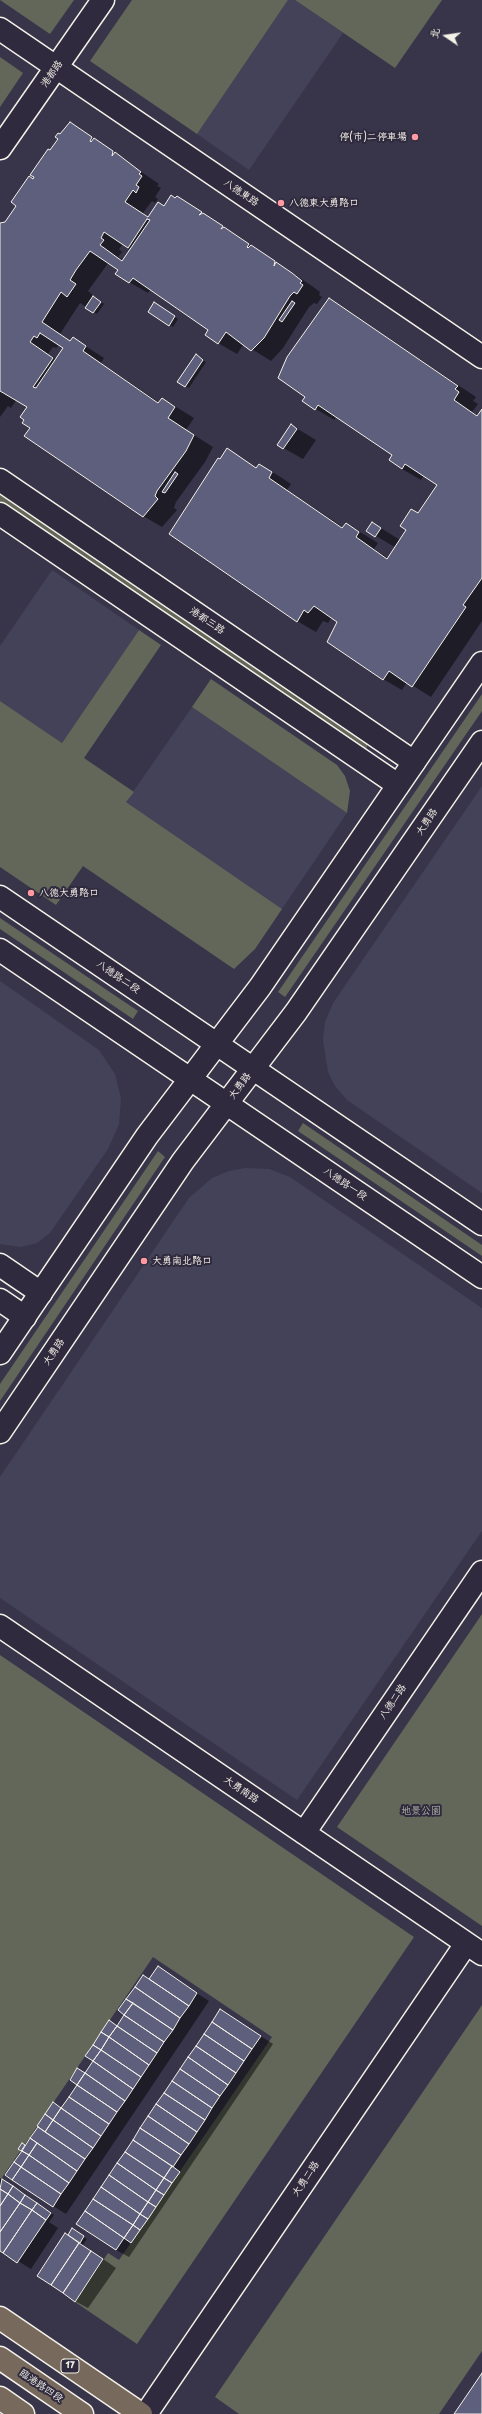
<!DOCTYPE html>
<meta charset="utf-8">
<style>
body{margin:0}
#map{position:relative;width:482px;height:2414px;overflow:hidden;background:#38354a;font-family:"Playpen Sans","LXGW WenKai TC",sans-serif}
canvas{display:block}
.north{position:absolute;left:426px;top:16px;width:40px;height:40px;-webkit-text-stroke:3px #2f2a3d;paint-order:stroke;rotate:283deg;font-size:11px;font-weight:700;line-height:16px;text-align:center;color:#f4f1e8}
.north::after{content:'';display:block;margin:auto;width:14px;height:18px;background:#f4f1e8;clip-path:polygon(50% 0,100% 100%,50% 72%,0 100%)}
</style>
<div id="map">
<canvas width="482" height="2414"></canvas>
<div class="north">北</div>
</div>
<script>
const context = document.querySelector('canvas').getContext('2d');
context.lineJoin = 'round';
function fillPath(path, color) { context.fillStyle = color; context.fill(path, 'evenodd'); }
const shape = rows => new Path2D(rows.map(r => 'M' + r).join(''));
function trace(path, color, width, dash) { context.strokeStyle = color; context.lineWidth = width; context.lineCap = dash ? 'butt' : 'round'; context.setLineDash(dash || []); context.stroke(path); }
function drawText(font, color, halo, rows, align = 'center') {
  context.font = font + ' "Playpen Sans","LXGW WenKai TC",sans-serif'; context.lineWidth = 4; context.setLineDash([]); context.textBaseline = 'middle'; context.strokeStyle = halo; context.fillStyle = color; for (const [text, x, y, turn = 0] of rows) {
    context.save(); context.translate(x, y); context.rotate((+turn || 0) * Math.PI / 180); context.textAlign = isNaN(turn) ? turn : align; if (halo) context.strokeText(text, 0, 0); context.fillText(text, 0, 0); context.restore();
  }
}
const built = shape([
 [288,0,295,0,343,33,249,170,197,134],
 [52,570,139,630,62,743,0,701,0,646],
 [192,707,347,813,282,909,126,802],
 [482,786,482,1193,347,1100,335,1086,328,1072,323,1040,325,1022,333,1003],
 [0,981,99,1050,115,1074,121,1098,119,1124,108,1149,50,1233,37,1243,21,1247,0,1244],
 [245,1168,269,1169,290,1177,482,1308,482,1531,297,1800,0,1598,0,1477,189,1198,212,1178,229,1171]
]);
const green = shape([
 [0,0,74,0,50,34],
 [132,0,288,0,197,134,90,61],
 [295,0,442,0,395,68],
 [0,57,23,73,0,107],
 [0,493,367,743,367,748,364,748,0,501],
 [139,630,161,645,84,758,134,792,126,802,282,909,255,949,234,969,83,866,56,905,0,867,0,701,62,743],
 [211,679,337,765,345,776,350,791,347,813,192,707],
 [482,694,482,711,285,997,278,992],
 [0,918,138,1011,133,1019,0,929],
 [303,1123,482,1245,482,1256,298,1131],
 [158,1151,165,1157,0,1401,0,1384],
 [482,1614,482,1926,337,1827],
 [0,1655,414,1937,137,2344,75,2302,108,2253,119,2260,272,2037,153,1957,1,2179,0,2178],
 [482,2005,482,2351,439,2414,239,2414,215,2397]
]);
const shadow = shape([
 [70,123,159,184,157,186,161,188,155,197,158,199,155,203,152,201,143,213,149,217,177,197,312,286,320,292,319,295,322,297,317,304,314,303,309,307,283,348,271,361,244,344,237,354,218,343,210,329,151,289,148,293,129,282,120,270,109,262,88,291,104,304,97,314,80,303,60,334,71,341,73,338,104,358,101,363,160,403,163,399,194,418,186,430,213,447,205,462,176,502,174,508,177,510,162,527,143,516,31,427,28,407,17,399,11,408,8,406,0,417,0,224,6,223],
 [123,244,131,249,124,260,118,257,122,252,119,249],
 [59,345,64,348,56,359,48,354,53,347,56,348],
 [329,299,476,397,473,401,478,404,472,412,479,416,482,411,482,621,431,697,407,682,402,690,383,679,338,621,332,617,328,623,323,621,316,632,297,621,220,460,227,450,257,468,260,465,279,476,291,484,287,490,344,528,346,524,365,535,378,543,374,549,388,558,396,548,368,531,373,523,400,540,438,485,424,475,421,480,402,469,390,460,394,455,337,416,334,420,303,401],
 [158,305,178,319,173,327,169,325],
 [199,358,206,362,189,388,178,382],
 [291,425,316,440,303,459,278,445],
 [158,1968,209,2001,66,2214,53,2206,23,2151,20,2149,23,2144,26,2146,38,2128,43,2131,62,2109],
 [221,2010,273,2044,129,2257,116,2250],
 [0,2178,54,2215,49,2222,58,2228,31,2269,0,2250],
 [72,2230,87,2239,83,2245,116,2268,88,2308,75,2301,68,2236]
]);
const building = shape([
 [70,122,92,137,90,141,91,142,94,138,113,151,112,156,115,152,141,172,139,174,142,176,136,185,139,187,136,193,133,190,125,202,148,217,158,202,164,206,171,195,175,198,177,196,202,212,199,215,203,213,223,226,221,229,224,227,249,244,247,247,248,248,251,245,275,261,274,266,276,262,292,273,302,281,300,283,303,285,297,294,294,292,290,296,264,338,251,351,226,332,218,344,205,335,208,330,133,278,129,283,115,274,118,270,90,251,76,270,70,280,76,284,67,297,61,292,42,322,70,341,73,337,86,346,83,351,158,403,162,398,175,407,168,418,194,435,186,451,157,491,155,496,158,499,143,517,24,436,30,428,22,423,24,420,20,417,27,407,0,391,0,223,5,222,16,206,11,202,29,176,33,179,34,177,30,175,48,149,50,150,58,139,55,137,58,133,60,134,70,122],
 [147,219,150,220,122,261,100,245,104,240,101,238,104,232,128,248,147,219],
 [40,333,63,348,36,388,33,387,53,358,30,342,34,336,37,338,40,333],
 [93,296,101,302,93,313,85,308,93,296],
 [329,298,458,386,455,389,459,392,454,400,477,416,482,409,482,578,463,605,466,607,412,687,389,671,383,680,327,642,337,622,314,606,308,613,304,610,297,622,169,534,218,458,220,459,227,448,256,468,259,464,272,472,269,478,342,528,346,523,359,532,356,537,387,559,406,530,400,526,411,509,418,513,437,485,405,464,402,469,389,460,392,455,318,405,315,410,302,401,305,397,278,378,287,357,329,298],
 [292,301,295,303,282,322,279,320,292,301],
 [154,302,175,316,169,326,148,312,154,302],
 [196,354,203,360,185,387,177,382,196,354],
 [291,424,297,429,283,449,277,445,291,424],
 [175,472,178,474,165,493,162,492,175,472],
 [372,522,381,528,375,537,366,531,372,522],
 [158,1966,197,1993,189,2006,149,1979,158,1966],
 [143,1975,189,2006,180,2018,135,1987,143,1975],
 [135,1987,180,2018,173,2030,126,1999,135,1987],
 [126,1999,133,2003,124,2015,118,2010,126,1999],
 [133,2003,173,2030,164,2042,124,2015,133,2003],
 [220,2009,261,2036,252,2049,212,2022,220,2009],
 [124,2015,164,2042,157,2053,117,2026,124,2015],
 [109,2020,117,2026,109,2037,101,2032,109,2020],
 [212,2022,252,2049,244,2061,204,2034,212,2022],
 [117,2026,157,2053,149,2065,109,2037,117,2026],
 [101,2032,109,2037,101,2050,93,2045,101,2032],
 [204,2034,244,2061,236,2073,196,2046,204,2034],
 [109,2037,149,2065,141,2077,101,2050,109,2037],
 [93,2045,101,2050,93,2061,85,2056,93,2045],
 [196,2046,236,2073,228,2085,188,2057,196,2046],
 [101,2050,141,2077,133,2089,93,2061,101,2050],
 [188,2057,228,2085,220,2096,180,2069,188,2057],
 [93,2061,133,2089,125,2101,85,2073,93,2061],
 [77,2068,85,2073,77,2085,70,2080,77,2068],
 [180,2069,220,2096,212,2108,172,2081,180,2069],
 [85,2073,125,2101,117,2112,77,2085,85,2073],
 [172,2081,212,2108,205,2120,164,2093,172,2081],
 [77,2085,117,2112,109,2124,69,2097,77,2085],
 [164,2093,205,2120,197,2132,156,2104,164,2093],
 [69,2097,109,2124,101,2136,61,2108,69,2097],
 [53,2102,61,2108,53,2120,45,2114,53,2102],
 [156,2104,197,2132,189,2144,148,2116,156,2104],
 [61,2108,101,2136,93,2148,53,2120,61,2108],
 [45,2114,53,2120,45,2132,37,2126,45,2114],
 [148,2116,189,2144,181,2155,140,2128,148,2116],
 [53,2120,93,2148,85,2159,45,2132,53,2120],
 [38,2127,85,2159,77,2171,30,2138,38,2127],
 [140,2128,181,2155,173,2167,133,2140,140,2128],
 [30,2138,37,2143,29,2155,22,2151,30,2138],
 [133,2140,172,2166,164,2178,125,2152,133,2140],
 [22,2143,25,2145,21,2151,18,2149,22,2143],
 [37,2143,77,2171,69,2183,29,2155,37,2143],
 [22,2151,29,2155,21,2167,14,2162,22,2151],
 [125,2152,164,2178,156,2190,117,2163,125,2152],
 [29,2155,69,2183,61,2194,21,2167,29,2155],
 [14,2162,21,2167,12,2180,5,2175,14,2162],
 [117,2163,156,2190,148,2202,109,2175,117,2163],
 [172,2166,180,2172,172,2183,164,2178,172,2166],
 [21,2167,61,2194,53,2207,12,2180,21,2167],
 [109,2175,148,2202,140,2214,101,2187,109,2175],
 [164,2178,172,2183,164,2195,156,2190,164,2178],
 [2,2179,13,2186,8,2194,0,2189,2,2179],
 [13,2186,25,2195,20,2203,8,2194,13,2186],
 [101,2187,140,2214,133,2225,93,2199,101,2187],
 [0,2189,8,2194,0,2206,0,2189],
 [156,2190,164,2195,156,2207,148,2202,156,2190],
 [8,2194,20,2203,0,2232,0,2206,8,2194],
 [25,2195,37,2203,32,2210,20,2203,25,2195],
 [93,2199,133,2225,124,2238,85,2211,93,2199],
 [148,2202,156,2207,148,2219,140,2214,148,2202],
 [20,2203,32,2210,3,2253,0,2251,0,2232,20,2203],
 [37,2203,51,2213,46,2220,32,2210,37,2203],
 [32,2210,46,2220,17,2263,3,2253,32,2210],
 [85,2211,124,2238,116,2250,76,2224,85,2211],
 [140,2214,148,2219,140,2230,133,2225,140,2214],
 [133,2225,140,2230,131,2243,124,2238,133,2225],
 [72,2228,84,2236,80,2243,68,2235,72,2228],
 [65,2233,79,2243,51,2285,37,2276,65,2233],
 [79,2243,91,2251,63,2293,51,2285,79,2243],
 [91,2251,103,2259,75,2302,63,2293,91,2251],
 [482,2373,482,2414,454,2414,482,2373]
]);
const street = shape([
 [0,29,482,357],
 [0,148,103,0],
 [0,480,414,762],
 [0,514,398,785],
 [0,1265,41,1293],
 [0,1300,25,1317],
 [0,1626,482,1954],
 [304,1833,482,1572],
 [146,2414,466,1944]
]);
const secondary = shape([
 [0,897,482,1224],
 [0,950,482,1277],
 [0,1353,147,1136,260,987,482,663],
 [0,1432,183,1161,296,1012,482,742]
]);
const primary = shape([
 [0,2318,141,2414],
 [0,2358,82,2414],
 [0,2398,23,2414]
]);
const markers = [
 [415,137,4,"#ff9aa2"],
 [281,203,4,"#ff9aa2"],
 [31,893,4,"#ff9aa2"],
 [144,1261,4,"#ff9aa2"]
];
const shields = [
 [70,2366,18]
];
const shieldNames = [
 ["17",70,2366]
];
const streetNames = [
 ["港都路",52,74,-55],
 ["八德東路",241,193,34],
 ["港都三路",207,621,34],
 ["大勇路",427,822,-56],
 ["八德路二段",118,977,34],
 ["大勇路",240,1086,-53],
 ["八德路一段",345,1184,34],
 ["大勇路",54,1352,-56],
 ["八德二路",393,1702,-56],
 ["大勇南路",241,1790,34],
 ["大勇二路",306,2179,-56],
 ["臨港路四段",41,2386,34]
];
const poiNames = [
 ["停(市)二停車場",407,137,"right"],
 ["八德東大勇路口",289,203],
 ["八德大勇路口",39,893],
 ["大勇南北路口",152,1261]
];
const parkNames = [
 ["地景公園",421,1811]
];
fillPath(built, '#434259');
fillPath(green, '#626759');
fillPath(shadow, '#0007');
fillPath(building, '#5e5f7c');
trace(building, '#f4f1e8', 1);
trace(street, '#f4f1e8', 25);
trace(secondary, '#f4f1e8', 25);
trace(primary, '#f4f1e8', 25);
trace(street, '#2f2a3d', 22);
trace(secondary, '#2f2a3d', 22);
trace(primary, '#77695c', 22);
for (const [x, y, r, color] of markers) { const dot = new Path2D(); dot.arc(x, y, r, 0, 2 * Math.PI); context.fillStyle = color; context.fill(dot); trace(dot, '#2f2a3d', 1.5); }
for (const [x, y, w] of shields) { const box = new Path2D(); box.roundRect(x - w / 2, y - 7, w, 14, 3); context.fillStyle = '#2f2a3d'; context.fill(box); trace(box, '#f4f1e8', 1); }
drawText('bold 9px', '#f4f1e8', null, shieldNames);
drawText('10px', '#f4f1e8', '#2f2a3d', streetNames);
drawText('10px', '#f4f1e8', '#2f2a3d', poiNames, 'left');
drawText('10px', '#b2b3a8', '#2f2a3d', parkNames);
</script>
